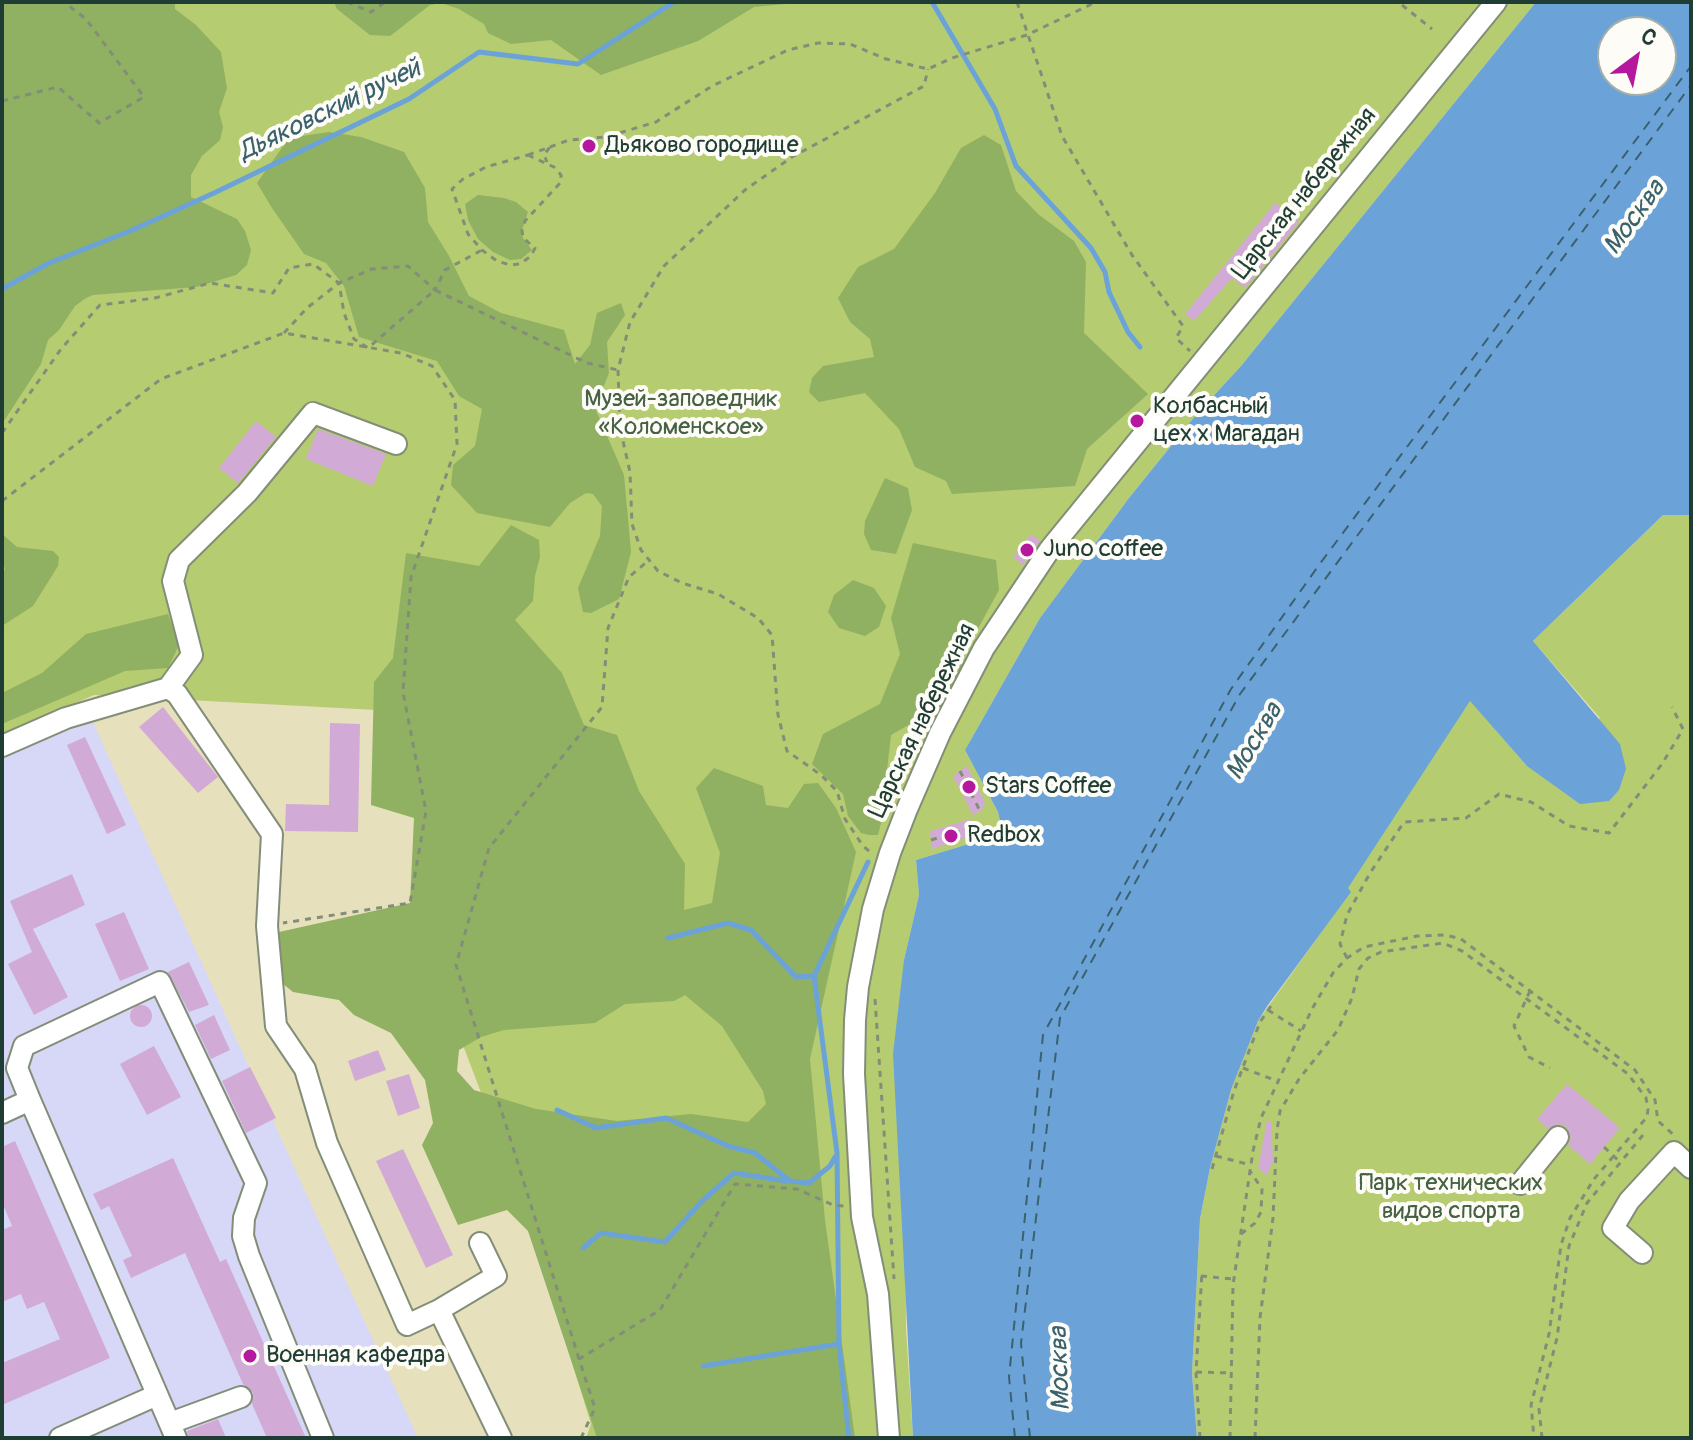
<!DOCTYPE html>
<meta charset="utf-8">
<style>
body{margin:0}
#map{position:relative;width:1693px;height:1440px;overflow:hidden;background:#e7e0bc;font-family:Pangolin,sans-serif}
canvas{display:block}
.frame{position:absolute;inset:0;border:4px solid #1f3d34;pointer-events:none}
.north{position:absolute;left:1597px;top:16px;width:80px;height:80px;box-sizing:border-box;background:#fdfcf7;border:2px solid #a4b0a9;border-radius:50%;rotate:32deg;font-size:22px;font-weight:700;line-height:32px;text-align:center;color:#1f3d34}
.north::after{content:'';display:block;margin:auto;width:28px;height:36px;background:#b5179e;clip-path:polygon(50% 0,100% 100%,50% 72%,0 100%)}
</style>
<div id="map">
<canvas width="1693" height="1440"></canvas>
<div class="frame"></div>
<div class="north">С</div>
</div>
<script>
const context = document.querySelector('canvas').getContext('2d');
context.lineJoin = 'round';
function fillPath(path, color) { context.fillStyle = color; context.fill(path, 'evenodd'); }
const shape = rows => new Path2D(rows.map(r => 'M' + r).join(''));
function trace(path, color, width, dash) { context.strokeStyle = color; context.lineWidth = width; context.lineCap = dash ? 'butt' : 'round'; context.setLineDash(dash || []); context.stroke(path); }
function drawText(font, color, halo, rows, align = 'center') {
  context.font = font + ' Pangolin,sans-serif'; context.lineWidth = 8; context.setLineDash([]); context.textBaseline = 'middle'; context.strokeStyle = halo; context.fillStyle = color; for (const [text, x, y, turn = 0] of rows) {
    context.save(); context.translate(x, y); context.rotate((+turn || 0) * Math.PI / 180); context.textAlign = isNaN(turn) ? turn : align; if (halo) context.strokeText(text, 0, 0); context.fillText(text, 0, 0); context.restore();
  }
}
const built = shape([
 [91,718,324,1233,418,1438,2,1438,2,755]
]);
const green = shape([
 [2,2,1536,2,1241,366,1196,415,1129,498,1040,618,965,750,998,812,1000,821,995,833,988,838,916,860,919,895,904,960,906,1329,913,1438,586,1438,591,1424,521,1198,417,924,426,769,396,711,94,695,2,735],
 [1663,515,1691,515,1691,1438,1197,1438,1192,1373,1200,1219,1210,1168,1231,1090,1258,1021,1350,892,1347,888,1470,700,1527,766,1600,718,1533,641]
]);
const forest = shape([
 [2,2,175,2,175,9,196,25,221,52,227,88,219,112,223,127,220,140,202,156,191,175,191,197,237,219,245,231,251,250,247,265,236,275,196,287,93,295,86,298,75,306,59,330,48,340,41,364,2,424],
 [334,2,806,2,754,7,698,41,601,75,551,40,511,44,488,33,484,24,459,9,441,3,430,5,390,36,370,35,337,9],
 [329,132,361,137,404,152,425,188,428,222,449,256,469,296,501,313,564,330,575,364,590,345,597,313,621,303,625,315,607,342,609,373,595,408,624,475,631,552,619,599,591,613,583,612,578,588,600,536,602,506,593,494,586,493,570,503,550,527,477,513,451,485,453,465,475,446,482,409,459,396,437,361,359,337,344,286,326,263,304,254,272,208,257,183,289,138],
 [984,135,1001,145,1016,191,1038,214,1074,241,1086,262,1084,333,1148,394,1087,449,1075,486,952,494,946,481,915,467,899,429,865,393,819,402,809,392,812,378,823,366,874,357,870,339,850,322,838,298,858,267,894,249,935,193,961,148],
 [478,195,504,198,516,202,528,212,522,230,523,238,532,250,521,259,510,260,493,252,478,239,468,220,465,204],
 [885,478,908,488,912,510,896,554,871,550,864,534,865,521],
 [511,525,539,540,540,557,535,576,533,601,515,620,562,673,584,725,617,735,639,791,685,864,684,910,712,903,720,853,696,788,714,768,763,786,766,805,788,808,804,784,818,783,836,808,856,852,810,1059,825,1220,855,1438,597,1438,528,1231,507,1210,458,1225,422,1145,433,1123,425,1080,391,1033,354,1015,339,1000,293,992,282,983,279,932,410,903,414,818,371,805,374,682,393,658,406,553,479,566],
 [685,995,722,1026,763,1091,766,1104,748,1122,691,1114,617,1121,536,1109,474,1090,457,1071,459,1050,481,1037,504,1030,595,1023,625,1004,674,1001],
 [2,534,17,547,53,551,59,557,58,566,33,606,2,626,2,580,5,568,2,564],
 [913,543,996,560,999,590,968,647,951,693,930,722,912,723,891,735,887,770,892,780,878,835,869,835,861,833,848,816,843,794,812,764,823,734,880,704,900,654,891,618],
 [853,580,874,588,886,606,879,627,865,636,839,628,828,612,834,595],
 [168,614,179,645,168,668,125,671,2,724,2,693,42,673,86,634]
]);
const water = shape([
 [1536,2,1691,2,1691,515,1663,515,1533,641,1620,744,1626,769,1619,790,1609,801,1580,804,1527,766,1470,701,1348,888,1351,892,1268,1005,1258,1021,1231,1090,1210,1168,1200,1219,1192,1373,1197,1438,913,1438,893,1054,904,960,919,895,916,860,988,838,995,833,1000,821,998,812,965,750,1040,618,1129,498,1196,415,1241,366],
 [1613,32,1661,32,1661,80,1613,80]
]);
const stream = shape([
 [932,2,995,109,1016,166,1091,248,1105,272,1109,292,1128,332,1140,347],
 [2,289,49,263,130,231,214,193,409,99,479,52,578,64,674,2],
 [668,938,728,923,751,930,796,977,814,976],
 [557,1110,596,1128,666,1118,728,1146,755,1153,790,1181,809,1183,830,1166,835,1157],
 [583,1248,601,1233,665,1242,702,1201,734,1173,787,1181],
 [703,1366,839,1344],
 [849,1438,839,1344,837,1153,814,976,868,862]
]);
const ferry = shape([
 [1015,1438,1009,1377,1043,1035,1231,689,1319,565,1691,66],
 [1030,1438,1021,1343,1060,1018,1240,694,1691,85]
]);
const building = shape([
 [1275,203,1299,222,1245,288,1232,278,1194,321,1185,314],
 [256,421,276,437,238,483,219,468],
 [318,429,386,454,373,486,306,459],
 [1031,534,1040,541,1023,565,1013,557],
 [163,707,218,777,198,793,139,727],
 [330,723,360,724,358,832,285,831,286,804,329,805],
 [85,737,126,825,107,834,67,745],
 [967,766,985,802,982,810,973,815,953,776],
 [971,819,974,828,971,836,932,849,930,831],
 [72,874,85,905,33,929,68,997,34,1015,8,964,32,952,10,901],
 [124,912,149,969,120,981,95,924],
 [189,962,209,1005,189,1012,168,972],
 '130 1016a11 11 0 1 1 22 0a11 11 0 1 1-22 0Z',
 [214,1015,230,1050,211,1059,195,1025],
 [154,1046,181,1097,147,1115,120,1064],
 [378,1050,386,1070,355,1081,348,1061],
 [250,1067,276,1118,246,1133,222,1081],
 [409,1074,420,1108,398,1116,386,1081],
 [1567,1084,1620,1128,1590,1164,1568,1145,1571,1138,1567,1127,1559,1124,1548,1129,1537,1119],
 [1267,1121,1271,1121,1273,1161,1267,1175,1258,1168],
 [15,1141,110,1358,2,1405,2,1363,60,1339,44,1302,27,1309,21,1294,2,1302,2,1230,12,1226,2,1202,2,1147],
 [403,1149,453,1255,426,1268,376,1161],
 [173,1158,220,1262,226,1259,306,1438,267,1438,252,1404,253,1392,243,1384,185,1253,131,1278,123,1260,132,1256,109,1206,101,1210,93,1194],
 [218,1419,226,1438,189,1438,187,1431]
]);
const path = shape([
 [347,2,371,12,385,2],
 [1017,2,1062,136,1132,255,1183,326,1176,338,1190,351],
 [1402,5,1432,29],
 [2,101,58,87,99,123,144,97,86,19,64,2],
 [550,147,569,140,606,137,656,122,712,86,788,50,818,43,850,44,886,59,928,69,952,58,1027,35,1096,2],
 [528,155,554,167,561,175,561,182,525,221,522,230,523,238,535,248,531,256,520,264,510,265,497,261,482,250,468,234,452,189,463,179,486,167,528,155],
 [528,155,550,147,544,155,547,162],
 [284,333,307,308,339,283,372,269,408,266,435,290,445,270,482,250],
 [2,433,61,349,100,305,155,298,210,283,273,293,289,268,313,264,339,283,344,313,354,339,368,348,435,290,587,363,618,370],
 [2,501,161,379,284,333,401,353,432,366,455,400,457,444,411,577,403,692,426,811,410,903,283,923],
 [960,771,980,811],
 [931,840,974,827],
 [869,851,863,846,845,819,837,791,821,775,787,751,778,715,772,635,758,618,718,594,682,583,658,571,641,550,632,524,630,472,620,428,618,370,630,322,664,266,745,190,792,157,924,86,928,69],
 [1347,958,1340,944,1347,915,1370,873,1404,822,1466,818,1499,794,1531,802,1569,826,1609,833,1662,764,1683,729,1672,707],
 [1530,991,1514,1026,1529,1057,1550,1068],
 [875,999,894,1279],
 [1268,1010,1301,1031],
 [1243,1068,1277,1081],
 [1604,1147,1619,1161],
 [1216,1156,1251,1165],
 [1212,1169,1234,1091,1260,1022,1271,1006],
 [1241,1234,1255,1223,1261,1212,1262,1189,1250,1171],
 [1201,1276,1233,1279],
 [579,1359,456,965,489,848,602,707,608,628,629,577,649,560],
 [1196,1372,1231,1373],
 [581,1438,595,1408,579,1359,660,1310,735,1184,797,1189,833,1205,844,1206],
 [1200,1438,1196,1372,1202,1272],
 [1230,1438,1233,1285,1253,1151,1261,1118,1312,1009,1333,973,1347,958,1364,947,1417,936,1446,935,1461,939,1635,1070,1655,1100,1658,1121,1674,1135],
 [1255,1438,1260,1318,1273,1218,1277,1130,1280,1111,1299,1079,1338,1030,1352,998,1359,969,1368,958,1381,952,1443,943,1462,951,1628,1074,1646,1098,1648,1109,1647,1117,1594,1179,1570,1218,1561,1245,1549,1334,1531,1405,1534,1438],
 [1542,1438,1539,1409,1557,1338,1569,1246,1587,1203,1643,1135]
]);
const minor = shape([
 [168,688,177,694,272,834,267,926,276,1026,305,1069,327,1143,407,1325,439,1310,496,1276,480,1243],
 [2,746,66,718,168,688,192,655,173,581,179,560,247,493,313,413,396,444],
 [30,1100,176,1438],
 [2,1113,30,1100,17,1068,24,1046,160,982,256,1183,244,1218,243,1236,249,1256,323,1438],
 [1520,1184,1558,1137],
 [1642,1253,1613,1228,1629,1201,1674,1152,1691,1168],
 [439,1310,501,1438],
 [170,1423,241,1397],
 [60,1438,157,1395],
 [889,1438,878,1294,862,1217,854,1074,855,1020,858,987,873,909,890,853,907,809,940,733,984,648,1050,549,1496,2]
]);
const markers = [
 [589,146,8,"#b5179e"],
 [1137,421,8,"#b5179e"],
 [1027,550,8,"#b5179e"],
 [969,787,8,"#b5179e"],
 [951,836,8,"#b5179e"],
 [250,1356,8,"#b5179e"]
];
const poiNames = [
 ["Дьяково городище",605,146],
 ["Колбасный",1153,407],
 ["цех x Магадан",1153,435],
 ["Juno coffee",1043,550],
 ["Stars Coffee",985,787],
 ["Redbox",967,836],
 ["Военная кафедра",266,1356]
];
const streetNames = [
 ["Царская набережная",1305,194,-51],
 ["Царская набережная",923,721,-64]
];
const parkNames = [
 ["Музей-заповедник",681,400],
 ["«Коломенское»",681,428],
 ["Парк технических",1451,1184],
 ["видов спорта",1451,1212]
];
const waterNames = [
 ["Дьяковский ручей",330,111,-26],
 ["Москва",1635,218,-54],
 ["Москва",1255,742,-59],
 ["Москва",1061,1369,-92]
];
fillPath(built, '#d7d7f8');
fillPath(green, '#b6cc70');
fillPath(forest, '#90b062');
fillPath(water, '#6ba3d9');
trace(stream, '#6ba3d9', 5);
trace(ferry, '#3a616e', 2, [10, 8]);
fillPath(building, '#d1abd5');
trace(minor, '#838e78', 24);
trace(path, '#838e78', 3, [6, 6]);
trace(minor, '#fff', 20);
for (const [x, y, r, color] of markers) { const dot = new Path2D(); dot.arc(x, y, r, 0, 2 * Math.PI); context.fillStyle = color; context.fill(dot); trace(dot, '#fdfcf7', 3); }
drawText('24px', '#1f3d34', '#fdfcf7', poiNames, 'left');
drawText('24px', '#1f3d34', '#fdfcf7', streetNames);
drawText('24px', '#456143', '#fdfcf7', parkNames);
drawText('italic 26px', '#3a616e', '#fdfcf7', waterNames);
</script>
